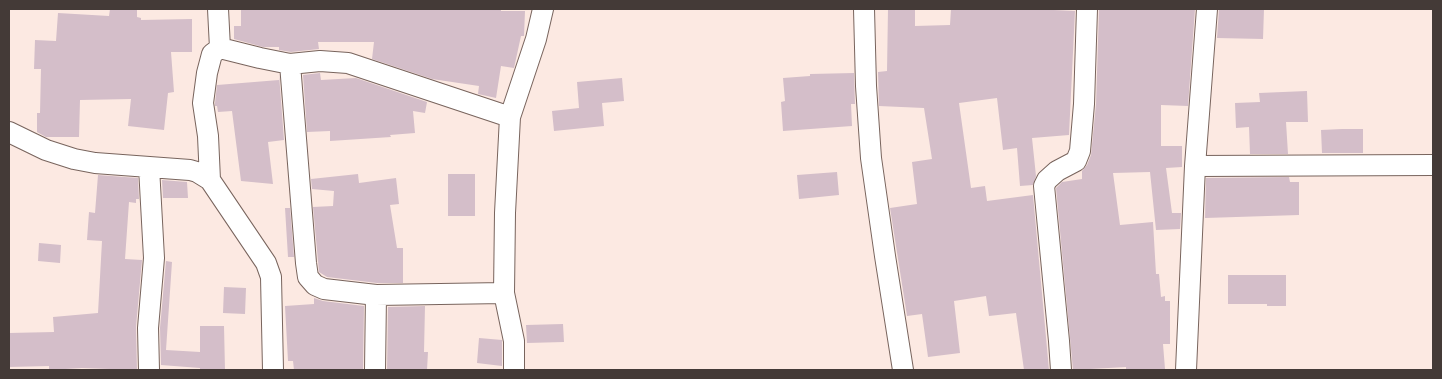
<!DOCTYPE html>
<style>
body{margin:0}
#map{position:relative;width:1442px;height:379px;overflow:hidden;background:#fce9e2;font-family:"DejaVu Sans",sans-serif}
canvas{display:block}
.frame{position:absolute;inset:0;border:10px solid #443a37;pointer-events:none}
</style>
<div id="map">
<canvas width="1442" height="379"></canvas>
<div class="frame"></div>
</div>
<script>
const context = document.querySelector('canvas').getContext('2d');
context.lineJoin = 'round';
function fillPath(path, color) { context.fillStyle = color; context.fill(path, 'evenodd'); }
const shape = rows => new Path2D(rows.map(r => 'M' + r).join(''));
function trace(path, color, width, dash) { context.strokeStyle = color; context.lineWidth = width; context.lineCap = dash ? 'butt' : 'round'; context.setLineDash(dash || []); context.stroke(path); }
const building = shape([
 [110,9,137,9,137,17,141,18,141,20,192,19,192,52,171,52,174,92,168,93,164,130,128,126,131,99,80,100,79,137,46,137,37,132,37,113,40,113,41,69,34,69,35,40,56,41,58,13,109,16],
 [241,9,501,9,501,11,525,11,524,36,521,36,514,68,501,66,496,98,478,94,479,86,432,79,372,59,374,42,318,42,319,49,291,52,279,50,279,47,263,47,234,39,234,26,241,26],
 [888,9,915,9,915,26,950,25,951,9,1054,9,1054,10,1075,11,1069,135,1032,138,1036,176,1033,185,1020,186,1017,148,1003,150,997,98,959,103,971,188,985,186,987,201,1033,195,1049,370,1024,370,1016,313,989,316,986,296,954,301,960,353,928,357,922,314,907,316,890,208,917,204,912,162,932,159,924,108,879,106,878,72,887,71],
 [1099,9,1195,9,1188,106,1161,105,1161,146,1182,146,1182,167,1166,168,1172,213,1181,213,1180,229,1156,230,1150,172,1113,173,1120,225,1153,222,1156,274,1159,274,1161,297,1165,296,1165,301,1170,301,1170,344,1163,344,1165,369,1126,370,1126,367,1073,370,1056,188,1062,182,1082,179,1082,171,1087,165,1091,155,1096,104],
 [1219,9,1264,9,1263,39,1217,38],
 [320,73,321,80,356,78,427,102,425,113,413,111,415,133,390,135,391,137,330,141,330,131,307,132,303,75],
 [854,73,855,104,851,104,852,126,783,131,781,102,785,101,783,78,810,76,810,74],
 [279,74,284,140,268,142,273,184,241,181,232,111,218,112,217,106,215,106,215,103,217,85,279,80],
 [622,78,624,101,602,103,604,126,554,131,552,111,579,108,577,82],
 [1307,91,1308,122,1286,122,1288,154,1250,154,1249,127,1236,128,1235,103,1260,102,1259,93],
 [1342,129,1363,129,1363,153,1322,153,1321,130],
 [837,172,839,195,799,199,797,175],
 [358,174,359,183,396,178,399,204,390,205,397,248,403,248,403,283,377,283,327,277,319,272,313,207,333,206,334,191,312,189,311,179],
 [448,174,475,174,475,216,448,216],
 [98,175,138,178,139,199,136,199,136,203,129,202,125,259,142,260,136,327,137,370,82,368,49,370,49,366,9,367,9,333,54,332,53,317,98,313,102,241,87,240,89,212,95,213],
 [1289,177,1290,182,1299,182,1299,215,1205,218,1206,178],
 [162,180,187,182,188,198,163,198],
 [285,208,290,208,294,257,288,257],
 [39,243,61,245,60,263,38,261],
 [166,261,172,262,166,350,200,352,200,326,224,326,225,370,200,370,200,368,161,365,160,328],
 [1228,275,1286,275,1286,306,1267,306,1267,304,1228,304],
 [224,287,246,288,245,314,223,313],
 [314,298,323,301,364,306,363,370,294,370,293,361,288,361,285,306,314,304],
 [425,306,424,352,428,352,427,370,387,370,388,307],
 [563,324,564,342,527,343,526,325],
 [479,338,502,340,502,366,477,363]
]);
const street = shape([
 [218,9,220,48],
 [864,9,866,86,871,158,885,256,903,370],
 [220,48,260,58,290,64,320,61,348,63,510,117],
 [290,64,306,263,308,277,315,285,324,289,376,295,504,293],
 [9,132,46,150,74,159,95,163,190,170,197,172,210,180,266,263,271,277,273,370],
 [1195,166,1433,165],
 [210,180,208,136,203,103,207,73,212,54,220,48],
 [149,370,148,328,154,258,149,167],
 [375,370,376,295],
 [514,370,514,341,504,293,505,213,510,117,536,39,543,9],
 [1061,370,1059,341,1044,186,1047,180,1057,171,1076,161,1080,151,1084,104,1087,9],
 [1186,370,1195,166,1207,9]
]);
fillPath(building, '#d4bec9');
trace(street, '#78645d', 22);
trace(street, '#fff', 20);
</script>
